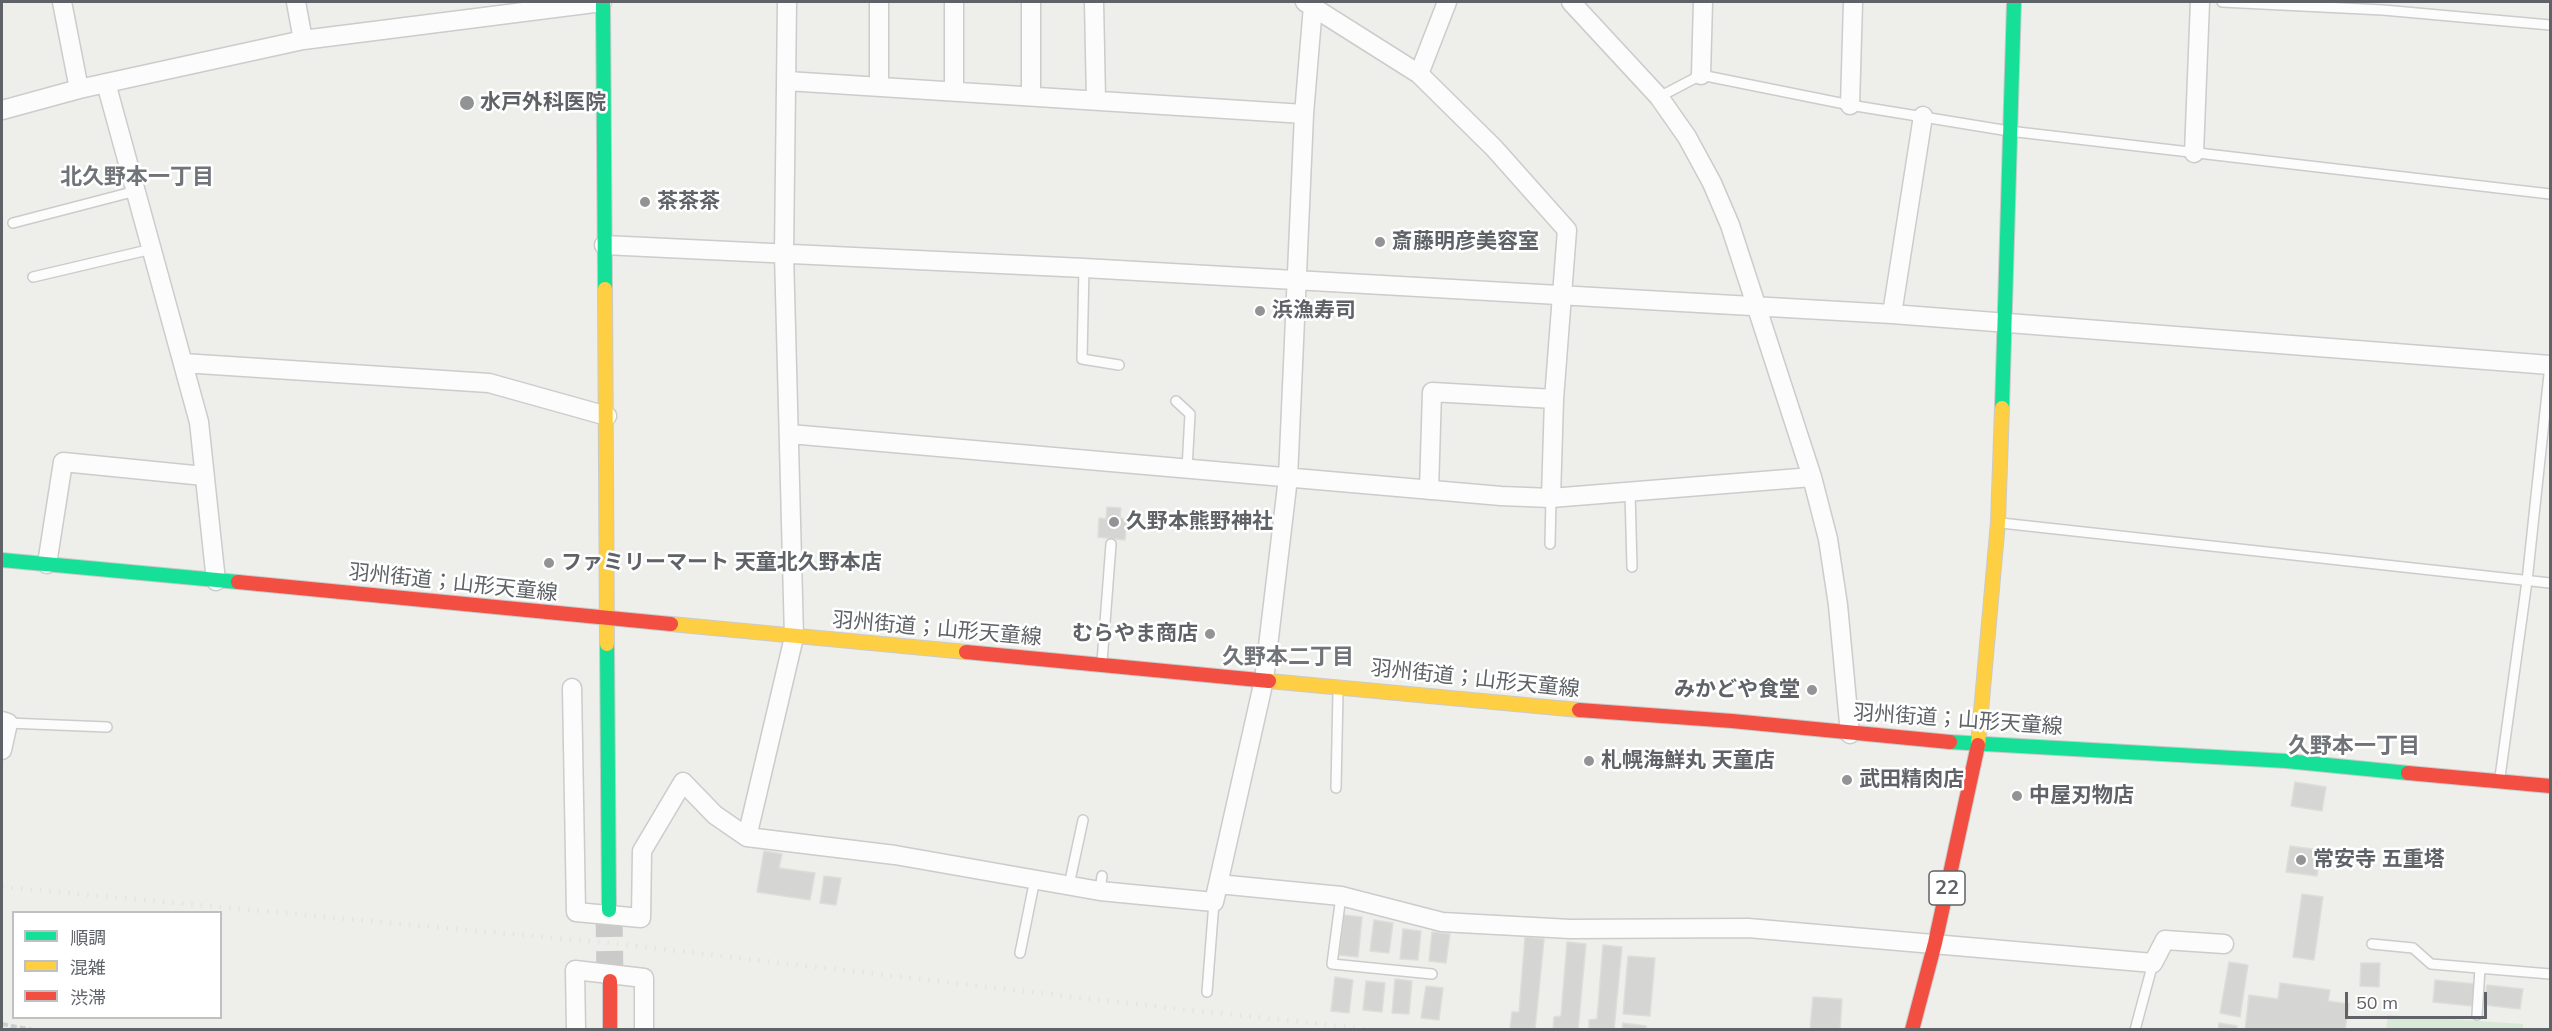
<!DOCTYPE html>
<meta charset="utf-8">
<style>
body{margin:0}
#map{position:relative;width:2552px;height:1031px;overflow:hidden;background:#eeeeea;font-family:Mulish,"Noto Sans JP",sans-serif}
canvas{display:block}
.frame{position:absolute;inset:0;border:3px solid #5f6267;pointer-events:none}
.legend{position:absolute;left:12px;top:911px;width:210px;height:108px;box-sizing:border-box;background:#fff;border:2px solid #bfc0c2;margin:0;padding:8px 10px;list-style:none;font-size:18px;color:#5f6267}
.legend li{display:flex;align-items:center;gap:12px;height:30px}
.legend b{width:30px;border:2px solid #bfc0c2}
.scale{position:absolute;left:2345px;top:992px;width:142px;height:27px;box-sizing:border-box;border:3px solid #5f6267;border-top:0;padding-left:8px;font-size:18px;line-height:21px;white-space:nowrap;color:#5f6267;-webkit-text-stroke:4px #fff;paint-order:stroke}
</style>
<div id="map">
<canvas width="2552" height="1031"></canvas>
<div class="frame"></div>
<ul class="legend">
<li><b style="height:8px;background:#16e098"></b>順調</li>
<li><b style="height:8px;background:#ffcf43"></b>混雑</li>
<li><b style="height:8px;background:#f24e42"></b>渋滞</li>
</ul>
<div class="scale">50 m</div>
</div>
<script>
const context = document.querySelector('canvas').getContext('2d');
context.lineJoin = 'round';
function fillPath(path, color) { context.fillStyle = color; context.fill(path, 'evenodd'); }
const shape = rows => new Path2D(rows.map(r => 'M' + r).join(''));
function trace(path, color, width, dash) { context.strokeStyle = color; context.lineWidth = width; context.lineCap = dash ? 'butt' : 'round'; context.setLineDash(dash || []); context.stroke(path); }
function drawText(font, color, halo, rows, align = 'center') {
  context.font = font + ' Mulish,"Noto Sans JP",sans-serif'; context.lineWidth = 5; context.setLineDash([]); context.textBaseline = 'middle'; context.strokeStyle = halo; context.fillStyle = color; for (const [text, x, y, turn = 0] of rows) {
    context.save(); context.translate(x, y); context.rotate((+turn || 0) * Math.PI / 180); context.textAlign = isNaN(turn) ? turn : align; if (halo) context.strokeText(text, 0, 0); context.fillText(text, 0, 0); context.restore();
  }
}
const green = shape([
 [2388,1015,2523,1024,2523,1029,2386,1029]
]);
const building = shape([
 [1107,507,1121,508,1120,518,1127,519,1125,540,1098,537,1099,518,1106,519,1107,507],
 [2295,782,2326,787,2322,811,2291,806,2295,782],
 [2290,846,2320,850,2317,876,2286,872,2290,846],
 [764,851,782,854,779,868,815,873,810,900,757,892,764,851],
 [824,876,841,878,836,905,820,903,824,876],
 [2302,894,2323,897,2314,960,2293,957,2302,894],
 [1344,915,1362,917,1358,957,1339,955,1344,915],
 [1374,920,1393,923,1389,953,1370,951,1374,920],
 [1403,929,1421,931,1418,960,1400,959,1403,929],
 [1432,932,1450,934,1446,963,1429,961,1432,932],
 [1525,937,1544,939,1535,1030,1510,1029,1512,1012,1519,1012,1525,937],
 [1567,942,1586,944,1578,1030,1553,1030,1554,1017,1561,1016,1567,942],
 [1603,945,1622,947,1614,1030,1589,1030,1589,1020,1597,1019,1603,945],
 [1628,956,1655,958,1650,1016,1623,1014,1628,956],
 [2229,962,2248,965,2240,1017,2220,1013,2229,962],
 [2361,963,2380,963,2379,987,2360,986,2361,963],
 [1335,977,1353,980,1349,1013,1331,1011,1335,977],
 [1395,979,1412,981,1409,1014,1392,1013,1395,979],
 [2435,980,2475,984,2472,1006,2433,1002,2435,980],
 [1366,981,1385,983,1382,1012,1363,1010,1366,981],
 [2280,983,2330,990,2328,1001,2349,1004,2345,1030,2245,1030,2249,995,2278,999,2280,983],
 [2487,985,2523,989,2520,1009,2484,1005,2487,985],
 [1426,986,1443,988,1439,1020,1421,1018,1426,986],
 [1813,997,1842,999,1840,1030,1810,1030,1813,997],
 [1623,1023,1646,1026,1646,1030,1622,1030,1623,1023],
 [2219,1023,2237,1026,2236,1030,2218,1030,2219,1023]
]);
const secondaryTunnel = shape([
 [609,910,610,981]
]);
const path = shape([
 [2,1024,33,1030]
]);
const lane = shape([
 [2222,2,2383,10,2550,25],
 [1659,97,1701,75,1850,105,2009,131,2550,194],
 [13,223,136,191],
 [1084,268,1082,359,1119,365],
 [33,277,152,249],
 [1176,401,1190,414,1187,469],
 [1630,492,1632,567],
 [2001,523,2550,583],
 [1550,544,1551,498],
 [1102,662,1111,544],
 [8,723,107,727],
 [2500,777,2527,581,2550,365],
 [1336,788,1338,692],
 [1069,885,1083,820],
 [1100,891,1102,876],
 [1341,896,1332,964,1432,974],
 [2372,944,2413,948,2431,964,2550,974],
 [1020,953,1035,879],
 [1207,992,1214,902],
 [2477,1015,2480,968],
 [2135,1030,2153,963]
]);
const street = shape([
 [62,2,79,89],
 [296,2,303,40],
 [787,2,784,253,794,637,747,837,895,855,1100,891,1214,902,1264,680,1288,478,1304,114,1313,6],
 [954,2,954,91],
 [1031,2,1031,96],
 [1094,2,1096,100],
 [1305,2,1419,74,1494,148,1567,230,1554,399,1551,498],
 [1571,2,1659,97,1687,137,1712,183,1730,225,1812,477,1828,539,1838,605,1850,734],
 [1419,74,1447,2],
 [1701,75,1703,2],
 [787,81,1304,114],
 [106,83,199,422,216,581],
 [879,86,879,2],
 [1850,105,1853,2],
 [2,110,79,89,303,40,602,2],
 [2194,153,2200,2],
 [604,245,1084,268,1892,314,2550,365],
 [1892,314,1923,116],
 [183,363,489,383,607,416],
 [790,434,1501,496,1551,498,1812,477],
 [1429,490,1432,392,1554,399],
 [47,564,63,462,204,476],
 [572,688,576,912,641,918,642,851,683,782,715,815,747,837],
 [2,721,8,723,2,750],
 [1218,884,1341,896,1442,922,1570,929,1748,928,2153,963,2165,940,2224,944],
 [576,1030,575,970,644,978,644,1030]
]);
const fast = shape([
 [603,2,605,289],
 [2002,408,2014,2],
 [2,560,238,582],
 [607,644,609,910],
 [1950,742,2286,761,2408,773]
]);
const slow = shape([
 [605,289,607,644],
 [671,624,966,652],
 [1269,681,1579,710],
 [1978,745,1998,522,2002,408]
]);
const jam = shape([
 [238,582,671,624],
 [966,652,1269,681],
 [1579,710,1732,721,1950,742],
 [2408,773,2550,786],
 [610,981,610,1030],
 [1912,1030,1935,943,1978,745]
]);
const rail = shape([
 [2,887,609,943,1170,1008,1377,1030]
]);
const markers = [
 [467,103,8,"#919395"],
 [645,202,6,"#919395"],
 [1380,242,6,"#919395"],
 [1260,311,6,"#919395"],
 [1114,522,6,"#919395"],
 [549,563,6,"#919395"],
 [1210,634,6,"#919395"],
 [1812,690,6,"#919395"],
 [1589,761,6,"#919395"],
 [1847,780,6,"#919395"],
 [2017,796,6,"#919395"],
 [2301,860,6,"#919395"]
];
const shields = [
 [1947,888,36]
];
const shieldNames = [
 ["22",1947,888]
];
const poiNames = [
 ["水戸外科医院",480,103],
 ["茶茶茶",657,202],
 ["斎藤明彦美容室",1392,242],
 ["浜漁寿司",1272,311],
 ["久野本熊野神社",1126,522],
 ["ファミリーマート 天童北久野本店",561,563],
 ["むらやま商店",1198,634,"right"],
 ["みかどや食堂",1800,690,"right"],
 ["札幌海鮮丸 天童店",1601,761],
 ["武田精肉店",1859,780],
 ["中屋刃物店",2029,796],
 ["常安寺 五重塔",2313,860]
];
const streetNames = [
 ["羽州街道；山形天童線",453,583,6],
 ["羽州街道；山形天童線",937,629,5],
 ["羽州街道；山形天童線",1475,679,6],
 ["羽州街道；山形天童線",1958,720,4]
];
const neighbourhoodNames = [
 ["北久野本一丁目",137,177],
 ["久野本二丁目",1288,657],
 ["久野本一丁目",2354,746]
];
fillPath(green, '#d9e9d8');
fillPath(building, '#d5d5d3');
trace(building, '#deddda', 1.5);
trace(secondaryTunnel, '#cacbc9', 27, [27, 14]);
trace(lane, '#cbcccb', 12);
trace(street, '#cbcccb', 21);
trace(fast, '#cacaca', 16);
trace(slow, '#cacaca', 16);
trace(jam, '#cacaca', 16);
trace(path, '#ccd0ce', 4, [6, 3]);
trace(lane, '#fcfcfc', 9);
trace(street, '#fcfcfc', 18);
trace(fast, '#16e098', 14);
trace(slow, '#ffcf43', 14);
trace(jam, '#f24e42', 14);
trace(rail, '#e4e4e3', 4.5, [1.5, 8]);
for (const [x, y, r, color] of markers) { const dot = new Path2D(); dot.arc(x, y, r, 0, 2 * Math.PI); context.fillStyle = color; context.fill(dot); trace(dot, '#fff', 2); }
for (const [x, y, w] of shields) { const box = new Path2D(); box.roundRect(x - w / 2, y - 17, w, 34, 4.5); context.fillStyle = '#fff'; context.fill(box); trace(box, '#5f6267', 1.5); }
drawText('bold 20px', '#5f6267', null, shieldNames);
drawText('bold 21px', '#5f6267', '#fff', poiNames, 'left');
drawText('21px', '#5f6267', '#fff', streetNames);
drawText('bold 22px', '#707479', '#fff', neighbourhoodNames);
</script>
